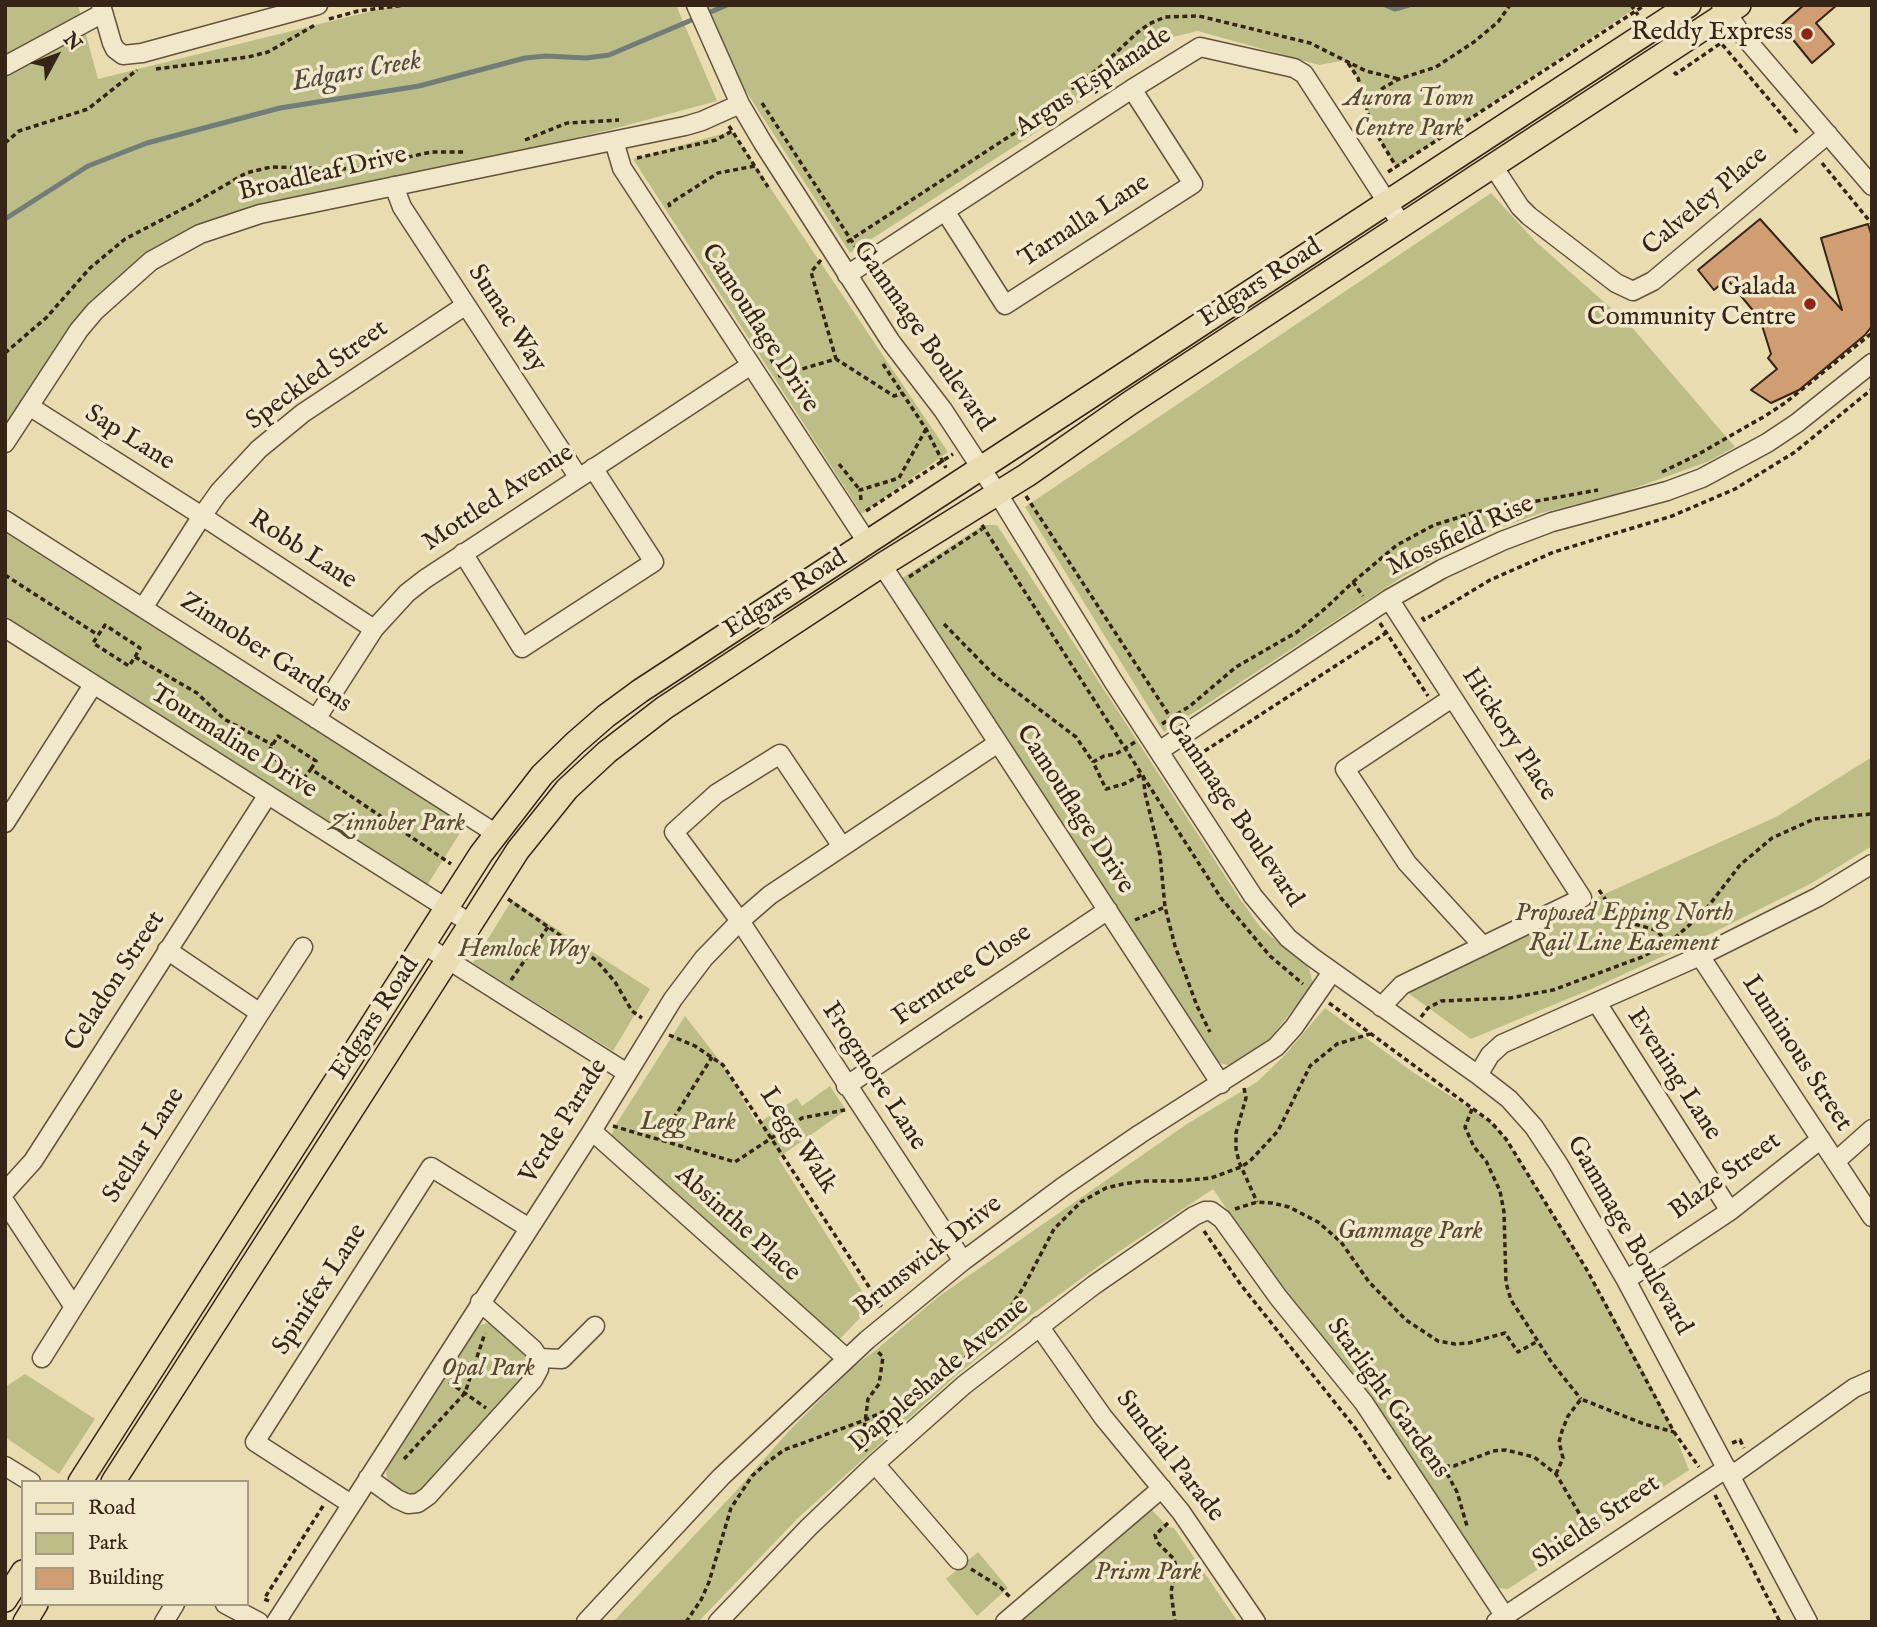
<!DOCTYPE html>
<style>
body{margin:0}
#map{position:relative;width:1877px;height:1627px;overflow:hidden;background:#e9dcb0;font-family:"IM FELL English",serif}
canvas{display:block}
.frame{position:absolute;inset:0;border:7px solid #362416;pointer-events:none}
.legend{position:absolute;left:21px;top:1480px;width:228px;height:126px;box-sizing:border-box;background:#f1e8cc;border:2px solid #a69a83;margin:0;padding:9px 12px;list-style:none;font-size:21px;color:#362416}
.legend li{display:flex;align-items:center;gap:14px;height:35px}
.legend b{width:35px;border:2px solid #a69a83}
.north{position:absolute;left:21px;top:21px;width:70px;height:70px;-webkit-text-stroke:5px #f1e8cc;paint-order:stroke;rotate:49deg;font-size:19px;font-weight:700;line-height:28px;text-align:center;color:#362416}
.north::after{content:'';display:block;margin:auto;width:24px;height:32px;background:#362416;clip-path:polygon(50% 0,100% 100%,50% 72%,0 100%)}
</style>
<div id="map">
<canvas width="1877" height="1627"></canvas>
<div class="frame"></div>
<ul class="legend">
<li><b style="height:9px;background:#e9dcb0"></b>Road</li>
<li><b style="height:19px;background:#bdbe87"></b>Park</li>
<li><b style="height:19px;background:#d19e73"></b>Building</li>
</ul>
<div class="north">N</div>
</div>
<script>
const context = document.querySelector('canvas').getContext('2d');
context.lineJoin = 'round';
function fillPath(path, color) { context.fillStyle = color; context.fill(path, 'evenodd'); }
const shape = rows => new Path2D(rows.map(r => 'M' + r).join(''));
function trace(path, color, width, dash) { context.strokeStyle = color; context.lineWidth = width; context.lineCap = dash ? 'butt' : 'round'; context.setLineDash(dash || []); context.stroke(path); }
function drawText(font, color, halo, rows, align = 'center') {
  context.font = font + ' "IM FELL English",serif'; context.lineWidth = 7; context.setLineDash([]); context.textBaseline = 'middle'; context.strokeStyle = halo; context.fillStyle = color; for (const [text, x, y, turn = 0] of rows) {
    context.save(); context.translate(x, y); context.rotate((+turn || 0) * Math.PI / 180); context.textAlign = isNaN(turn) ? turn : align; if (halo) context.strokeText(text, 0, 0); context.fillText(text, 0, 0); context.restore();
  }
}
const green = shape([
 [5,5,78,5,98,79,396,5,676,5,717,101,609,130,413,176,269,203,190,229,152,251,108,286,78,318,5,432],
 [706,5,1640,5,1396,167,1371,125,1364,94,1358,78,1346,60,1319,65,1198,31,1172,37,1032,135,850,253,742,85],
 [732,131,948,452,862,514,633,159],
 [1491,193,1535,241,1629,324,1735,447,1707,462,1621,493,1541,513,1470,539,1404,576,1164,732,1025,507],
 [983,525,997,525,1240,899,1261,928,1309,968,1313,984,1268,1041,1232,1064,1227,1065,1216,1062,902,578],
 [5,533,465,825,426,887,5,619],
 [1872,757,1872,846,1812,883,1692,943,1589,990,1471,1039,1404,990,1600,896,1776,817],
 [512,900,650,989,613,1051,473,963],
 [1325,1008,1414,1073,1491,1122,1506,1139,1587,1270,1645,1373,1674,1432,1689,1470,1508,1589,1497,1588,1385,1418,1355,1375,1278,1283,1213,1189,1114,1255,1031,1315,958,1374,799,1517,698,1622,613,1622,735,1492,788,1432,854,1366,876,1350,938,1297,1187,1124,1257,1082,1284,1056],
 [685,1016,723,1065,757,1124,797,1098,802,1106,830,1086,846,1110,778,1158,862,1291,874,1303,838,1341,611,1136,615,1126],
 [489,1323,498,1328,526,1353,531,1359,531,1367,527,1375,418,1494,410,1497,393,1486,388,1481,386,1473,388,1465,474,1331,480,1325],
 [25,1374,95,1419,59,1474,5,1437,5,1387],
 [1151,1509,1168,1527,1174,1528,1238,1622,1019,1622],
 [978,1552,1008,1588,977,1616,946,1579]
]);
const stream = shape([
 [1385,5,1395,9,1409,5],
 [5,219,88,166,147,143,280,108,419,86,525,58,546,56,586,58,609,55,727,5]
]);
const building = shape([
 [1804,5,1837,5,1816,23,1834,44,1812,63,1781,25,1804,5],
 [1760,219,1842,310,1821,238,1868,224,1872,237,1872,326,1865,335,1799,390,1771,403,1751,390,1777,369,1768,358,1771,354,1760,319,1727,279,1714,290,1698,270,1760,219]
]);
const path = shape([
 [1631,5,1638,15],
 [329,19,358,11,405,5],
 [1348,63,1358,78,1366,105,1383,88,1399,79,1436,67,1474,42,1498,22,1510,5],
 [156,69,248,57,268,52,315,25],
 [1674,72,1676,74,1721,43,1799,135],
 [1086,77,1097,93],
 [762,103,857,249],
 [1366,105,1371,125,1397,168],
 [729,126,768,187],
 [525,140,567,123,619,120],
 [5,143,19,131,88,109,137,70],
 [637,158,716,140,732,131],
 [1822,163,1872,224],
 [1388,172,1645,5],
 [670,207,669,204,718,173,755,166],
 [847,242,1016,132,1104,64,1138,32,1149,24,1165,17,1199,16,1310,43,1366,71,1399,79],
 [821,260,811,272,836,359],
 [5,353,46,318,90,268,125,239,196,202,246,173,271,167,355,169,431,152,466,152],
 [771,359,787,385],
 [883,364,926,429,946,468],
 [778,376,836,359,894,396,903,393],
 [839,464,860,490],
 [1662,472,1697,455,1765,416,1785,403,1872,333],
 [1026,496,1171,718,1190,706,1236,667,1297,632,1328,606,1353,582,1363,596],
 [861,500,860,490,899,478,926,429],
 [866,511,953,454],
 [982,525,1221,898,1270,956,1303,984],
 [5,575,98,635],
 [909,577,982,529],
 [1353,582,1397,545,1434,525,1476,512,1598,490],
 [1422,617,1424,620,1490,580,1554,552,1672,516,1735,489,1795,452,1872,389],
 [1380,623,1428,696],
 [944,624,994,675,1076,737,1093,762],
 [135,657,140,648,105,625,93,643,129,666,135,657,197,693,224,719,273,745],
 [1162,724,1171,718,1174,723],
 [1135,742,1116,754,1104,756,1093,762,1106,789,1124,784,1143,774,1145,793,1160,855,1165,907,1175,946,1197,1006,1210,1032],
 [1192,750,1197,756,1389,631],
 [311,769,316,761,278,736,267,754,304,778,311,769,451,864],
 [1599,890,1614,912,1634,924,1656,930,1674,949],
 [508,899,597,961,615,982,632,1011,642,1018],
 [1135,920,1165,907],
 [511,980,548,927],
 [1329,1003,1491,1122,1506,1139,1587,1270,1674,1432,1699,1467],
 [1421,1017,1428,1008,1441,1001,1510,998,1553,990,1642,957,1670,942,1695,920,1707,908,1740,865,1772,838,1814,819,1872,814],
 [669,1035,695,1046,723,1065,881,1305,877,1307],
 [1244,1088,1246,1098,1236,1133,1236,1149,1239,1162,1257,1202],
 [1472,1109,1465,1127,1474,1147,1486,1161,1500,1191,1504,1212,1506,1283,1511,1300,1552,1363,1581,1399],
 [613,1126,735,1162,802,1118,845,1110],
 [660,1140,712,1057],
 [1235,1209,1257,1202,1272,1203,1289,1207,1318,1222,1341,1242,1369,1282,1406,1320,1438,1341,1455,1344,1469,1343,1505,1333,1518,1352,1538,1341],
 [1204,1231,1241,1285,1356,1429,1389,1478,1393,1475],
 [449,1382,486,1408],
 [1732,1443,1740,1440,1744,1448],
 [867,1451,862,1446,868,1399,879,1384,883,1357,878,1352],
 [404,1459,465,1393,485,1333],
 [1421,1459,1433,1460,1443,1466,1454,1466,1493,1451,1506,1450,1534,1457,1556,1474,1593,1537],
 [1443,1466,1457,1492,1467,1526],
 [1556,1474,1563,1458,1559,1442,1562,1431,1568,1416,1581,1399,1644,1424,1674,1432],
 [1715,1495,1780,1622],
 [1168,1523,1155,1535,1157,1542,1174,1559,1176,1567,1171,1592,1175,1622],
 [971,1569,1000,1587,1010,1597],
 [269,1601,264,1599,323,1506],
 [686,1622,701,1600,709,1582,731,1508,752,1476,769,1461,784,1450,865,1420,912,1399,945,1376,983,1342,1001,1321,1023,1288,1054,1229,1081,1202,1106,1188,1123,1184,1143,1181,1177,1181,1211,1178,1241,1167,1250,1161,1278,1131,1310,1066,1337,1044,1370,1034]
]);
const minor = shape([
 [101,5,112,43,115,49,123,55,142,53,318,5],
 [696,5,740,104,763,143,891,342,943,410,998,494,1113,681,1253,896,1288,938,1312,957,1478,1075,1509,1099,1534,1127,1559,1165,1626,1280,1808,1622],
 [1721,5,1740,32,1872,186],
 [5,66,103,13],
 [614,141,622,168,867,542],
 [1493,166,1520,207,1529,216,1616,283,1633,291,1653,281,1828,134],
 [394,186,402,207,579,478],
 [945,211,1005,305,1193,184,1132,89],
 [847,275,1132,89,1200,47,1294,68,1304,74,1402,225],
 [29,406,202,516,374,629],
 [5,443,79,330,95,311,151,261,200,234,260,214,685,126,702,121,740,104],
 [5,520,495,833],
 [463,553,522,648,654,562,593,468],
 [882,565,1221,1084],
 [143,608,202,516,219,492,259,449,303,413,466,305],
 [5,628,470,923],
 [1452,698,1345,769,1407,863,1483,946],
 [316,719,374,629,407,593,425,579,751,365],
 [1159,751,1389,599,1442,569,1502,541,1552,522,1667,491,1702,478,1767,443,1797,423,1872,363],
 [5,823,93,685],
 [841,845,780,754,716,794,674,832,740,921,963,1261],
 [423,944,627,1073],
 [1700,956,1872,1217],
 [1597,1003,1730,1211],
 [1381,1007,1402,985,1582,898,1389,599],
 [260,1013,303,947],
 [1478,1075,1490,1055,1502,1044,1700,956,1818,897,1872,864],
 [846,1086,1108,910],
 [592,1131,846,1358],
 [1836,1161,1872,1129],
 [5,1192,33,1161,267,796],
 [5,1202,74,1307,260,1013,167,950],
 [1626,1280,1730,1211,1821,1139],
 [1039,1326,1103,1417,1181,1512,1256,1622],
 [42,1358,74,1307],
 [539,1358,562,1359,595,1326],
 [875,1464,958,1560],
 [5,1466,31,1482],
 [1731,1476,1854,1388,1872,1380],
 [368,1478,397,1499,408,1504,418,1503,428,1496,533,1380,539,1369,539,1358,533,1349,480,1302],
 [351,1504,255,1442,431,1167,529,1228],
 [225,1604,259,1622],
 [164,1622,175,1604],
 [276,1622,592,1131,673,999,704,958,740,921,770,895,998,743],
 [586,1622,721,1477,867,1340,963,1261,1064,1186,1140,1134,1276,1047,1294,1027,1332,972],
 [718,1622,809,1527,875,1464,964,1385,1094,1285,1194,1216,1205,1211,1211,1211,1222,1219,1278,1297,1364,1403,1504,1615],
 [1005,1622,1162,1488],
 [1496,1622,1727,1468]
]);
const major = shape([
 [80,1482,481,854,542,775,575,743,606,716,640,691,1689,5],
 [113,1482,518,850,567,789,607,752,664,708,882,565,1027,475,1130,403,1739,5],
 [5,1600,23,1572],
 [25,1622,36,1604]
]);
const markers = [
 [1807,34,7,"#8f2418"],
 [1810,304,7,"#8f2418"]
];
const poiNames = [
 ["Reddy Express",1793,34],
 ["Galada",1796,289],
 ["Community Centre",1796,319]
];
const streetNames = [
 ["Argus Esplanade",1094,83,-33],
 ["Broadleaf Drive",323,175,-13],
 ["Calveley Place",1706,202,-40],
 ["Tarnalla Lane",1085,222,-33],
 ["Edgars Road",1261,284,-33],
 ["Sumac Way",506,319,57],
 ["Camouflage Drive",759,329,57],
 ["Gammage Boulevard",922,337,55],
 ["Speckled Street",318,376,-36],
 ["Sap Lane",129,439,32],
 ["Mottled Avenue",499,499,-33],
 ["Mossfield Rise",1461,537,-25],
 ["Robb Lane",302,551,33],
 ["Edgars Road",786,595,-33],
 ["Zinnober Gardens",265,654,33],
 ["Hickory Place",1508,735,57],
 ["Tourmaline Drive",233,743,32],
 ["Camouflage Drive",1074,810,57],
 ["Gammage Boulevard",1233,812,56],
 ["Ferntree Close",963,976,-34],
 ["Celadon Street",116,982,-57],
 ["Edgars Road",376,1019,-57],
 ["Luminous Street",1796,1054,57],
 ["Evening Lane",1673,1075,57],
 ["Frogmore Lane",873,1077,57],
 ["Verde Parade",565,1122,-58],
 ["Legg Walk",797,1141,57],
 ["Stellar Lane",145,1146,-58],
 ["Blaze Street",1726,1177,-36],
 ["Absinthe Place",737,1225,42],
 ["Gammage Boulevard",1628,1236,60],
 ["Brunswick Drive",929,1257,-38],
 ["Spinifex Lane",321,1290,-57],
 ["Dappleshade Avenue",940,1376,-40],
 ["Starlight Gardens",1387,1399,54],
 ["Sundial Parade",1169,1457,52],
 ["Shields Street",1597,1523,-34]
];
const parkNames = [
 ["Aurora Town",1409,100],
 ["Centre Park",1409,130],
 ["Zinnober Park",397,825],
 ["Proposed Epping North",1624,915],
 ["Rail Line Easement",1624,945],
 ["Hemlock Way",524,951],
 ["Legg Park",688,1124],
 ["Gammage Park",1410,1233],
 ["Opal Park",488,1370],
 ["Prism Park",1148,1574]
];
const waterNames = [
 ["Edgars Creek",357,73,-10]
];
fillPath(green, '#bdbe87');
trace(stream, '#737d77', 5);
fillPath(building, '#d19e73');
trace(building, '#362416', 2);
trace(minor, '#63523c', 21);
trace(major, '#362416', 26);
trace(path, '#362416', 3.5, [5, 3.5]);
trace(minor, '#f1e8cc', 18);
trace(major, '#e9dcb0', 23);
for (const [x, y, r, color] of markers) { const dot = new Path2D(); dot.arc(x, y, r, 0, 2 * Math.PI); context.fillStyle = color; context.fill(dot); trace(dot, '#f1e8cc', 2.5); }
drawText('26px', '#362416', '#f1e8cc', poiNames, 'right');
drawText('26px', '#362416', '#f1e8cc', streetNames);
drawText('italic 26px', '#584a32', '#f1e8cc', parkNames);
drawText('italic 28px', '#50493e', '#f1e8cc', waterNames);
</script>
